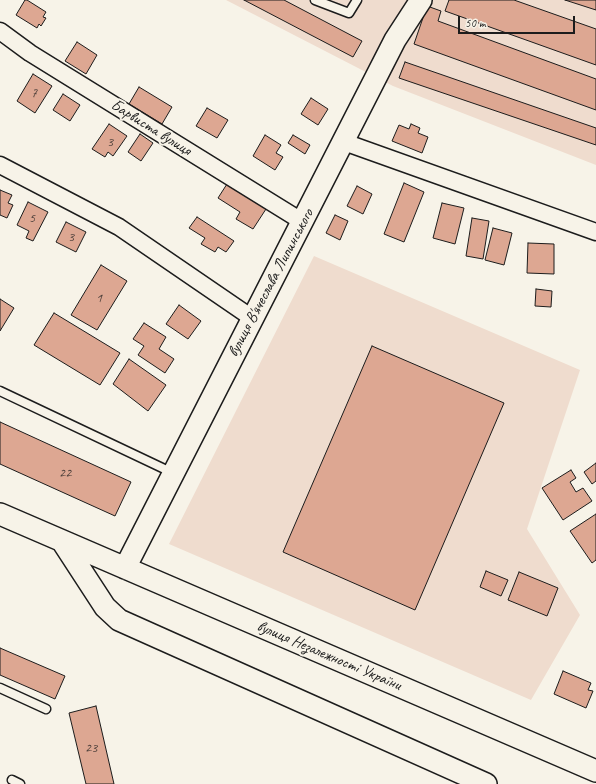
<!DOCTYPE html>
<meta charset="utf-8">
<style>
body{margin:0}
#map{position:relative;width:596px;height:784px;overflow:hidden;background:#f7f3e8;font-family:Caveat,sans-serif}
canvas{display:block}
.scale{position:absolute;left:458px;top:16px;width:117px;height:18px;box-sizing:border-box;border:2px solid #1c1c1c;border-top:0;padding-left:5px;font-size:12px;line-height:14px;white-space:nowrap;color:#1c1c1c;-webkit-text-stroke:3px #f7f3e8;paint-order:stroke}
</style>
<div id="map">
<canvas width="596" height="784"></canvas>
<div class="scale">50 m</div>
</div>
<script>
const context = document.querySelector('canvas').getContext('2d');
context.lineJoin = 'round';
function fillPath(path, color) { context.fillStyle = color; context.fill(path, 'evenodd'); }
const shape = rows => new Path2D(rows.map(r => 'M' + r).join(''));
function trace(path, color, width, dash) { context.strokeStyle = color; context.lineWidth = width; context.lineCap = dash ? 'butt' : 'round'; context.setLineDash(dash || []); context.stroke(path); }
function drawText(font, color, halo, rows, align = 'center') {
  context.font = font + ' Caveat,sans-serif'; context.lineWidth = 4; context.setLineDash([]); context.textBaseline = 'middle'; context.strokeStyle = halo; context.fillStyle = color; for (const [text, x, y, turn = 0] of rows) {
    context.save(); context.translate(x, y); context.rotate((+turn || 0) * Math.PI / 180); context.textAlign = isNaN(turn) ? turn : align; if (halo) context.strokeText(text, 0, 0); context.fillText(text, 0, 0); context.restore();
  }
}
const built = shape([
 [226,0,596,0,596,165,393,86],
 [314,256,580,370,527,529,580,615,531,700,169,544]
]);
const building = shape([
 [25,0,27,0,46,12,43,17,46,18,41,26,39,24,37,28,16,15,25,0],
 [244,0,284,0,362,41,353,57,244,0],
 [449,0,514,0,596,29,596,65,445,11,449,0],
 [565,0,596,0,596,10,565,0],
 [427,6,441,11,438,21,596,79,596,110,414,44,427,6],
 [77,42,97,55,86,74,65,61,77,42],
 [405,62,596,128,596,145,399,78,405,62],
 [33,74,52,86,35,113,17,101,33,74],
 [139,87,172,107,162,124,129,104,139,87],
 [63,94,80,105,70,121,53,110,63,94],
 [311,98,328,109,318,125,301,114,311,98],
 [207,108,228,120,217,138,196,126,207,108],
 [109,124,127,136,113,156,108,152,105,157,92,149,109,124],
 [411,124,420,128,418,133,428,137,422,153,392,141,399,125,409,129,411,124],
 [140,134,153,143,141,161,128,152,140,134],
 [265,135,281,145,276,153,283,157,275,170,253,156,265,135],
 [293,135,310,145,305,154,288,143,293,135],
 [404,183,424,192,404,242,384,234,404,183],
 [227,184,266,209,253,229,236,219,240,212,218,198,227,184],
 [357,186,372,194,363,214,347,206,357,186],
 [0,190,12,195,8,203,13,205,7,218,0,215,0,190],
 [28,202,48,212,33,241,26,238,29,231,17,225,28,202],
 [442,203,464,208,455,244,433,238,442,203],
 [335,215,348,221,340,240,326,233,335,215],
 [197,217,234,241,226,252,218,247,215,252,201,244,205,238,189,228,197,217],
 [472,218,489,221,483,259,466,256,472,218],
 [66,222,86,232,76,252,56,242,66,222],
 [493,228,512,233,504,265,485,260,493,228],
 [528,243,554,244,554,274,527,273,528,243],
 [101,265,127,281,97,330,71,315,101,265],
 [536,289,552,291,551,307,535,306,536,289],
 [0,299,14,308,0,331,0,299],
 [179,305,201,321,188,339,166,324,179,305],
 [54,313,120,353,100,385,34,345,54,313],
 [144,323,166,337,159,349,174,359,165,373,138,355,144,346,133,339,144,323],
 [372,346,504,403,415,610,283,552,372,346],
 [129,359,166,385,148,411,113,384,129,359],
 [0,422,131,482,115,516,0,464,0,422],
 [596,463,596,481,592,484,584,472,596,463],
 [571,470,576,478,570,482,576,492,583,488,592,501,563,520,542,488,571,470],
 [596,514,596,560,592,563,570,531,596,514],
 [486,571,508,580,501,596,480,587,486,571],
 [519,572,558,588,547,616,508,600,519,572],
 [0,648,65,676,55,699,0,675,0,648],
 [563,671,591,683,588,690,593,691,586,708,554,694,563,671],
 [96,706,114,784,86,784,69,713,96,706]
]);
const service = shape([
 [315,0,349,13,357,0],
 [0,391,173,473],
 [0,688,46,709],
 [12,780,20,784]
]);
const minor = shape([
 [0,31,30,53,303,222],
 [344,142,596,232],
 [0,165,119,227,252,318]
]);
const tertiary = shape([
 [0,514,596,771],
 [62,541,105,607,119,620,486,784],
 [125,568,395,40,421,0]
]);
const numberNames = [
 ["7",34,93],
 ["3",110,142],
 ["5",32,218],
 ["3",71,237],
 ["1",99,298],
 ["22",65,473],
 ["23",91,748]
];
const streetNames = [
 ["Барвиста вулиця",151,128,32],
 ["вулиця В'ячеслава Липинського",271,283,-62],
 ["вулиця Незалежності України",329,656,23]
];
fillPath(built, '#efdcce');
fillPath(building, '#dda792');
trace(building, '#1c1c1c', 1);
trace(service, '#1c1c1c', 11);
trace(minor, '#1c1c1c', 19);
trace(tertiary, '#1c1c1c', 24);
trace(service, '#f7f3e8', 8);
trace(minor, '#f7f3e8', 16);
trace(tertiary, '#f7f3e8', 21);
drawText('14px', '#4c3f3a', null, numberNames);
drawText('16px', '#1c1c1c', '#f7f3e8', streetNames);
</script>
